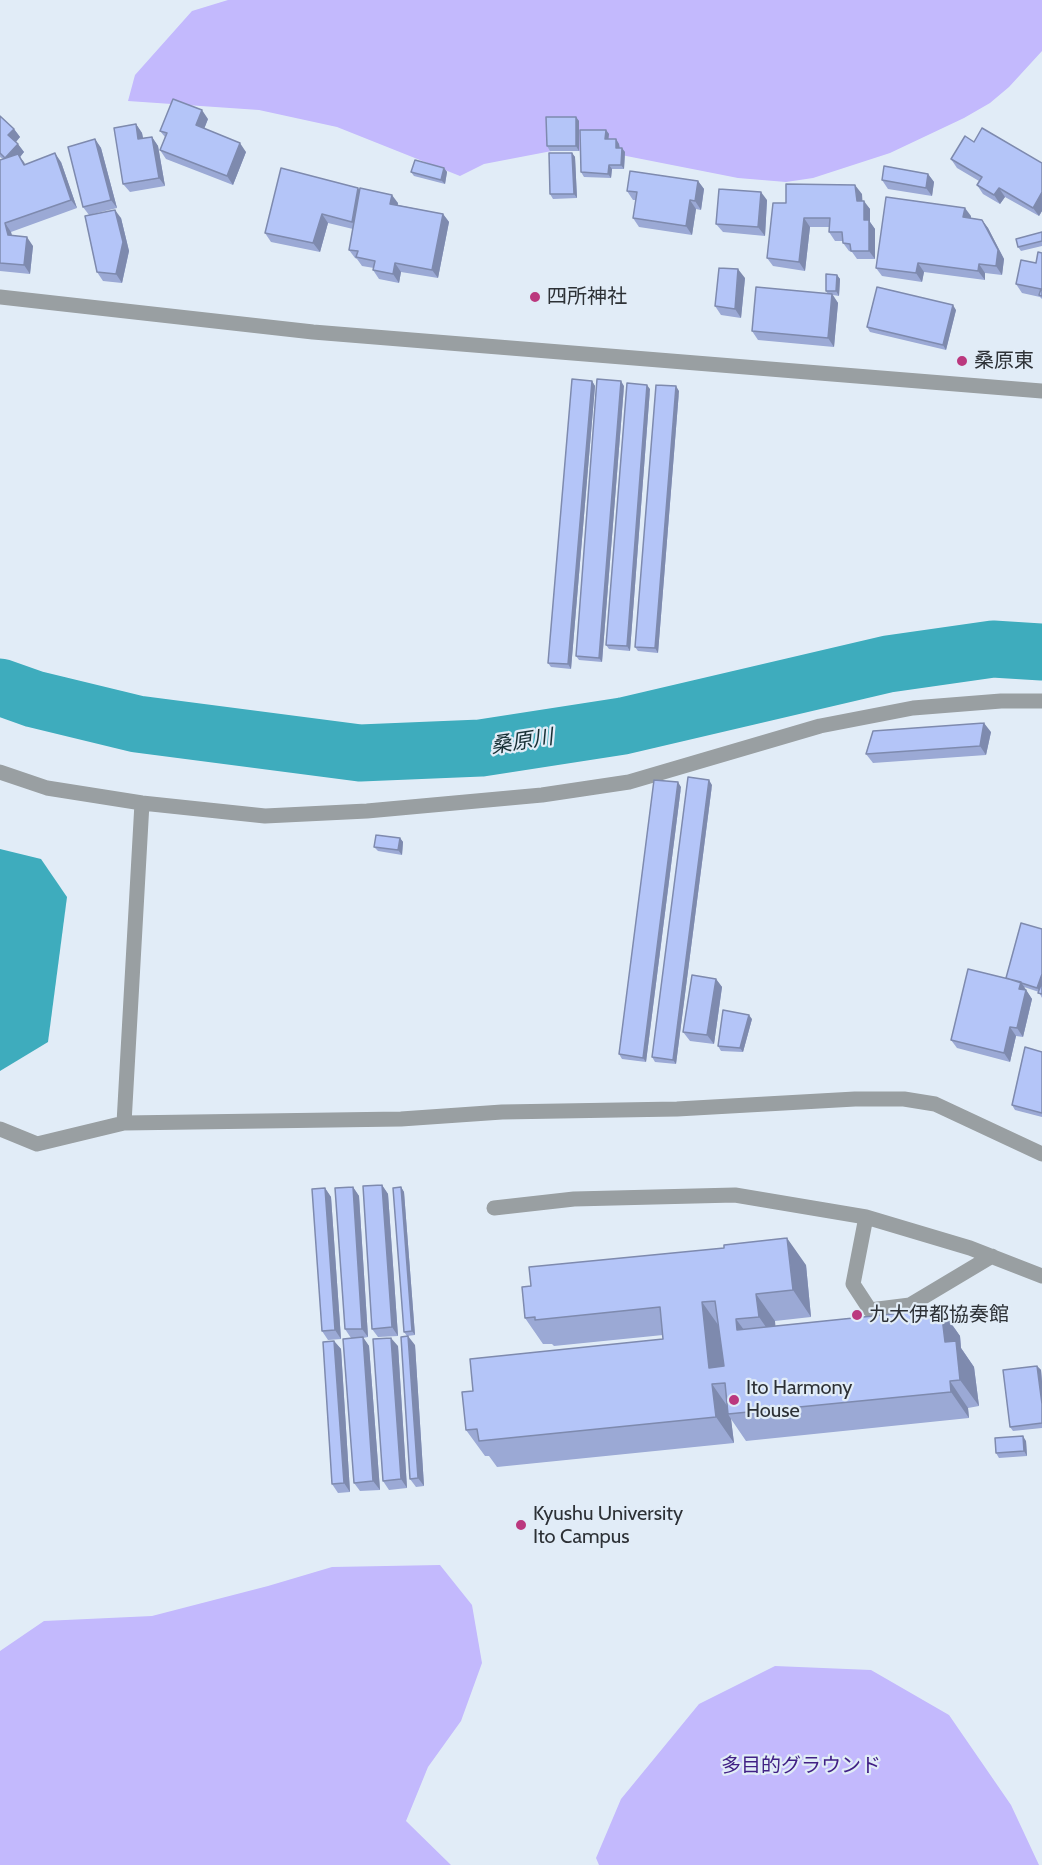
<!DOCTYPE html>
<meta charset="utf-8">
<style>
body{margin:0}
canvas{display:block;background:#e1ecf7}
</style>
<canvas width="1042" height="1865"></canvas>
<script>
const context = document.querySelector('canvas').getContext('2d');
context.lineJoin = 'round';
function fillPath(path, color) { context.fillStyle = color; context.fill(path, 'evenodd'); }
const shape = rows => new Path2D(rows.map(r => 'M' + r).join(''));
function trace(path, color, width, dash) { context.strokeStyle = color; context.lineWidth = width; context.lineCap = dash ? 'butt' : 'round'; context.setLineDash(dash || []); context.stroke(path); }
function drawText(font, color, halo, rows, align = 'center') {
  context.font = font + ' Cabin,"Noto Sans JP",sans-serif'; context.lineWidth = 4.5; context.setLineDash([]); context.textBaseline = 'middle'; context.strokeStyle = halo; context.fillStyle = color; for (const [text, x, y, turn = 0] of rows) {
    context.save(); context.translate(x, y); context.rotate((+turn || 0) * Math.PI / 180); context.textAlign = isNaN(turn) ? turn : align; if (halo) context.strokeText(text, 0, 0); context.fillText(text, 0, 0); context.restore();
  }
}
const green = shape([
 [228,0,1042,0,1042,51,1009,87,990,103,964,118,890,153,813,178,786,182,738,178,606,152,557,150,484,164,460,176,337,127,259,110,128,101,135,75,192,11],
 [440,1565,472,1605,482,1663,461,1721,428,1767,406,1821,451,1865,0,1865,0,1651,44,1621,152,1616,268,1586,332,1567],
 [775,1666,871,1670,949,1715,1011,1805,1039,1865,599,1865,596,1858,621,1799,699,1704]
]);
const water = shape([
 [0,849,41,859,67,897,48,1042,0,1071]
]);
const river = shape([
 [0,687,34,699,137,724,360,753,481,748,623,726,888,664,993,649,1042,652]
]);
const minor = shape([
 [0,297,313,332,1042,391],
 [0,772,47,788,142,803,265,816,367,811,542,795,629,782,820,726,913,708,1001,701,1042,701],
 [142,803,124,1123,401,1119,502,1112,677,1109,855,1099,904,1099,935,1104,1042,1154],
 [0,1129,37,1144,124,1123],
 [494,1208,574,1199,735,1195,866,1217,970,1248,1042,1276],
 [866,1217,853,1284,870,1310,910,1305,992,1256]
]);
const wall = shape([
 [0,116,14,129,20,137,16,142,24,152,20,157,25,165,61,162,77,208,11,232,12,236,33,246,30,274,0,271,0,160,3,159,0,157],
 [576,117,579,121,579,151,550,151,547,146],
 [208,119,204,129,246,152,233,185,166,159,160,150,165,137,160,131],
 [136,124,142,133,143,138,152,137,158,146,165,186,130,192,123,184],
 [606,130,609,134,608,139,616,139,619,144,620,148,625,152,624,169,612,169,611,178,584,177,581,172],
 [95,139,101,148,117,208,93,214,121,218,129,251,122,283,103,281,97,272,89,215,83,207],
 [974,142,1042,163,1042,211,1039,216,1005,197,1000,204,983,194,977,185,979,181,957,168,951,159],
 [572,153,575,157,577,198,553,199,550,194],
 [444,168,447,172,445,184,414,176,411,172],
 [928,174,934,182,932,196,888,189,882,180],
 [698,181,704,189,701,210,696,209,692,235,639,227,633,218,636,200,633,200,627,191],
 [360,190,398,203,398,205,443,214,449,222,438,278,401,272,399,283,379,279,373,270,374,268,362,266,357,259,355,258,349,250,353,229,328,223,320,252,271,242,265,233],
 [862,194,862,201,870,209,870,222,875,229,875,259,857,259,852,252,849,251,843,243,843,241,835,241,829,232,829,227,810,227,805,271,773,266,767,258,786,203],
 [767,200,765,236,723,232,716,224],
 [971,216,971,218,982,220,988,228,1004,259,1002,275,985,273,985,280,924,272,922,282,882,276,876,268],
 [1042,232,1042,246,1021,251,1018,247],
 [1042,253,1042,299,1040,297,1022,293,1016,284,1036,263],
 [837,275,840,279,839,296,833,295,838,303,834,347,758,340,752,331,828,294,826,291],
 [745,278,741,318,721,315,715,306],
 [956,310,946,350,870,332,867,327],
 [592,381,595,386,571,669,551,667,548,663],
 [624,386,602,662,579,660,576,656],
 [650,389,630,651,609,649,606,645],
 [679,391,658,653,638,651,635,647],
 [991,732,986,755,873,763,866,754],
 [712,785,676,1064,655,1062,652,1057],
 [681,787,646,1062,622,1059,619,1054],
 [400,838,403,842,402,855,378,851,374,847],
 [1042,929,1042,998,1039,992,1024,987,1032,999,1023,1037,1016,1036,1010,1062,957,1048,951,1040,1007,979],
 [716,979,722,987,714,1044,690,1041,683,1032],
 [752,1019,743,1052,721,1051,718,1046],
 [1042,1052,1042,1117,1015,1110,1012,1105],
 [382,1185,388,1194,398,1336,378,1337,372,1329],
 [353,1187,359,1196,368,1337,363,1338,369,1346,380,1490,360,1491,354,1483,361,1338,351,1338,345,1329],
 [401,1187,404,1192,415,1335,407,1336,404,1332],
 [325,1188,331,1197,341,1339,328,1340,322,1331],
 [806,1265,811,1317,775,1321,775,1326,941,1309,960,1336,961,1348,974,1367,979,1406,968,1408,969,1418,746,1441,731,1419,734,1443,497,1467,489,1456,485,1456,466,1430,473,1391,663,1339,663,1335,554,1346,552,1344,543,1344,525,1318],
 [334,1341,341,1349,350,1492,338,1493,332,1484],
 [415,1345,424,1486,416,1487,410,1479],
 [398,1346,407,1488,389,1490,383,1481],
 [1037,1366,1041,1370,1042,1382,1042,1428,1013,1431,1010,1427],
 [1026,1441,1027,1456,999,1458,996,1453]
]);
const shadedWall = shape([
 [202,110,208,119,202,134,196,125],
 [576,117,579,121,579,151,576,146],
 [136,124,142,133,145,148,138,139],
 [14,129,20,137,14,144,8,135],
 [606,130,609,134,608,143,605,139],
 [152,137,158,146,165,186,159,178],
 [95,139,101,148,117,208,111,200],
 [616,139,619,144,620,152,616,148],
 [240,143,246,152,233,185,227,176],
 [18,144,24,152,20,157,24,162,30,174,5,158],
 [622,148,625,152,624,169,621,165],
 [55,153,61,162,77,208,71,200],
 [572,153,575,157,577,198,574,194],
 [609,165,612,169,611,178,608,174],
 [444,168,447,172,445,184,441,180],
 [928,174,934,182,932,196,926,188],
 [698,181,704,189,701,210,695,201],
 [855,185,862,194,863,209,857,201],
 [358,188,364,197,358,230,352,222],
 [999,188,1005,197,1000,204,994,195],
 [761,192,767,200,765,236,758,227],
 [1042,192,1042,211,1039,216,1033,208],
 [392,195,398,203,396,213,390,204],
 [690,200,696,209,692,235,686,226],
 [864,201,870,209,870,222,875,229,875,259,869,251,864,220],
 [965,208,971,216,970,225,963,217],
 [115,210,121,218,129,251,122,283,116,274],
 [322,214,328,223,320,252,313,243],
 [443,214,449,222,438,278,432,270],
 [804,218,810,227,805,271,799,262],
 [982,220,988,228,1004,259,1002,275,996,266],
 [5,223,11,232,14,244,8,235],
 [27,237,33,246,30,274,24,265],
 [395,263,401,272,399,283,393,274],
 [918,263,924,272,922,282,916,273],
 [979,264,985,273,985,280,978,271],
 [738,269,745,278,741,318,735,309],
 [837,275,840,279,839,296,836,291],
 [832,294,838,303,834,347,828,338],
 [953,305,956,310,946,350,943,345],
 [592,381,595,386,571,669,568,664],
 [621,381,624,386,602,662,599,658],
 [647,385,650,389,630,651,627,646],
 [676,386,679,391,658,653,655,648],
 [984,723,991,732,986,755,980,746],
 [709,780,712,785,676,1064,673,1060],
 [678,782,681,787,646,1062,643,1058],
 [400,838,403,842,402,855,398,850],
 [1042,974,1042,988,1041,992,1037,988],
 [716,979,722,987,714,1044,707,1035],
 [1021,982,1032,999,1023,1037,1017,1028,1019,989],
 [749,1015,752,1019,743,1052,740,1048],
 [1010,1027,1016,1036,1010,1062,1004,1053],
 [382,1185,388,1194,398,1336,392,1327],
 [353,1187,359,1196,368,1337,362,1329],
 [401,1187,404,1192,415,1335,412,1331],
 [325,1188,331,1197,341,1339,335,1330],
 [787,1238,806,1265,811,1317,793,1290],
 [756,1294,775,1321,777,1343,759,1317],
 [702,1302,721,1329,727,1386,709,1368],
 [941,1309,960,1336,961,1348,974,1367,979,1406,960,1380,945,1342],
 [736,1319,755,1345,737,1330],
 [408,1336,415,1345,424,1486,418,1478],
 [363,1337,369,1346,380,1490,373,1481],
 [391,1338,398,1346,407,1488,401,1479],
 [334,1341,341,1349,350,1492,344,1483],
 [1037,1366,1041,1370,1042,1382,1042,1404],
 [950,1381,968,1408,969,1418,951,1392],
 [712,1384,730,1410,728,1414,731,1419,734,1443,716,1417],
 [1023,1436,1026,1441,1027,1456,1024,1451]
]);
const building = shape([
 [173,99,202,110,196,125,240,143,227,176,160,150,167,133,160,131,173,99],
 [0,116,14,129,8,135,18,144,5,158,0,153,0,116],
 [546,117,576,117,576,146,547,146,546,117],
 [136,124,138,139,152,137,159,178,123,184,114,128,136,124],
 [982,128,1042,163,1042,192,1033,208,999,188,994,195,977,185,982,177,951,159,965,136,974,142,982,128],
 [580,130,606,130,605,139,616,139,616,148,622,148,621,165,609,165,608,174,581,172,580,130],
 [95,139,111,200,83,207,68,147,95,139],
 [55,153,71,200,5,223,8,235,27,237,24,265,0,263,0,160,18,154,24,165,55,153],
 [549,153,572,153,574,194,550,194,549,153],
 [415,160,444,168,441,180,411,172,415,160],
 [884,166,928,174,926,188,882,180,884,166],
 [281,168,358,188,352,222,322,214,313,243,265,233,281,168],
 [630,171,698,181,695,201,690,200,686,226,633,218,637,192,627,191,630,171],
 [786,184,855,185,857,201,864,201,864,220,869,220,869,251,851,251,850,244,843,243,842,232,829,232,830,218,804,218,799,262,767,258,773,203,786,203,786,184],
 [360,188,392,195,390,204,443,214,432,270,395,263,393,274,373,270,375,261,356,257,358,251,349,250,360,188],
 [719,189,761,192,758,227,716,224,719,189],
 [886,197,965,208,963,217,982,220,998,250,996,266,979,264,978,271,918,263,916,273,876,268,886,197],
 [115,210,123,242,116,274,97,272,85,216,115,210],
 [1042,232,1042,241,1018,247,1016,239,1042,232],
 [1038,252,1042,253,1042,296,1039,295,1041,289,1016,284,1021,260,1036,263,1038,252],
 [719,268,738,269,735,309,715,306,719,268],
 [826,274,837,275,836,291,826,291,826,274],
 [756,287,832,294,828,338,752,331,756,287],
 [877,287,953,305,943,345,867,327,877,287],
 [572,379,592,381,568,664,548,663,572,379],
 [597,379,621,381,599,658,576,656,597,379],
 [627,383,647,385,627,646,606,645,627,383],
 [656,385,676,386,655,648,635,647,656,385],
 [984,723,980,746,866,754,873,731,984,723],
 [688,777,709,780,673,1060,652,1057,688,777],
 [654,780,678,782,643,1058,619,1054,654,780],
 [376,835,400,838,398,850,374,847,376,835],
 [1021,923,1042,929,1042,974,1037,988,1006,978,1021,923],
 [968,969,1021,982,1019,989,1026,990,1017,1028,1010,1027,1004,1053,951,1040,968,969],
 [692,975,716,979,707,1035,683,1032,692,975],
 [1042,982,1042,994,1038,993,1042,982],
 [723,1010,749,1015,740,1048,718,1046,723,1010],
 [1025,1047,1042,1052,1042,1113,1012,1105,1025,1047],
 [382,1185,392,1327,372,1329,363,1186,382,1185],
 [353,1187,362,1329,345,1329,335,1188,353,1187],
 [401,1187,412,1331,404,1332,393,1188,401,1187],
 [325,1188,335,1330,322,1331,312,1189,325,1188],
 [787,1238,793,1290,756,1294,759,1317,736,1319,737,1330,941,1309,945,1342,956,1341,960,1380,950,1381,951,1392,728,1414,725,1383,712,1384,716,1417,479,1441,477,1429,466,1430,462,1392,473,1391,470,1359,663,1339,660,1307,535,1320,535,1317,525,1318,522,1287,531,1286,529,1267,724,1248,724,1245,787,1238],
 [715,1301,724,1366,709,1368,702,1302,715,1301],
 [408,1336,418,1478,410,1479,401,1337,408,1336],
 [363,1337,373,1481,354,1483,343,1339,363,1337],
 [391,1338,401,1479,383,1481,373,1339,391,1338],
 [334,1341,344,1483,332,1484,323,1342,334,1341],
 [1037,1366,1042,1404,1042,1423,1010,1427,1003,1370,1037,1366],
 [1023,1436,1024,1451,996,1453,995,1438,1023,1436]
]);
const markers = [
 [535,297,6,"#bb387e"],
 [962,361,6,"#bb387e"],
 [857,1315,6,"#bb387e"],
 [734,1400,6,"#bb387e"],
 [521,1525,6,"#bb387e"]
];
const poiNames = [
 ["四所神社",547,297],
 ["桑原東",974,361],
 ["九大伊都協奏館",869,1315],
 ["Ito Harmony",746,1388],
 ["House",746,1411],
 ["Kyushu University",533,1514],
 ["Ito Campus",533,1537]
];
const parkNames = [
 ["多目的グラウンド",801,1766]
];
const waterNames = [
 ["桑原川",522,742,-9]
];
fillPath(green, '#c3b9fd');
fillPath(water, '#3eacbd');
trace(river, '#3eacbd', 57);
trace(minor, '#999fa2', 15);
fillPath(wall, '#9ba9d5');
fillPath(shadedWall, '#7e8aae');
fillPath(building, '#b4c5f8');
trace(building, '#7e8aae', 1.5);
for (const [x, y, r, color] of markers) { const dot = new Path2D(); dot.arc(x, y, r, 0, 2 * Math.PI); context.fillStyle = color; context.fill(dot); trace(dot, '#e1ecf7', 2); }
drawText('20px', '#2d3136', '#e1ecf7', poiNames, 'left');
drawText('20px', '#412185', '#e1ecf7', parkNames);
drawText('italic 21px', '#183035', '#e1ecf7', waterNames);
</script>
